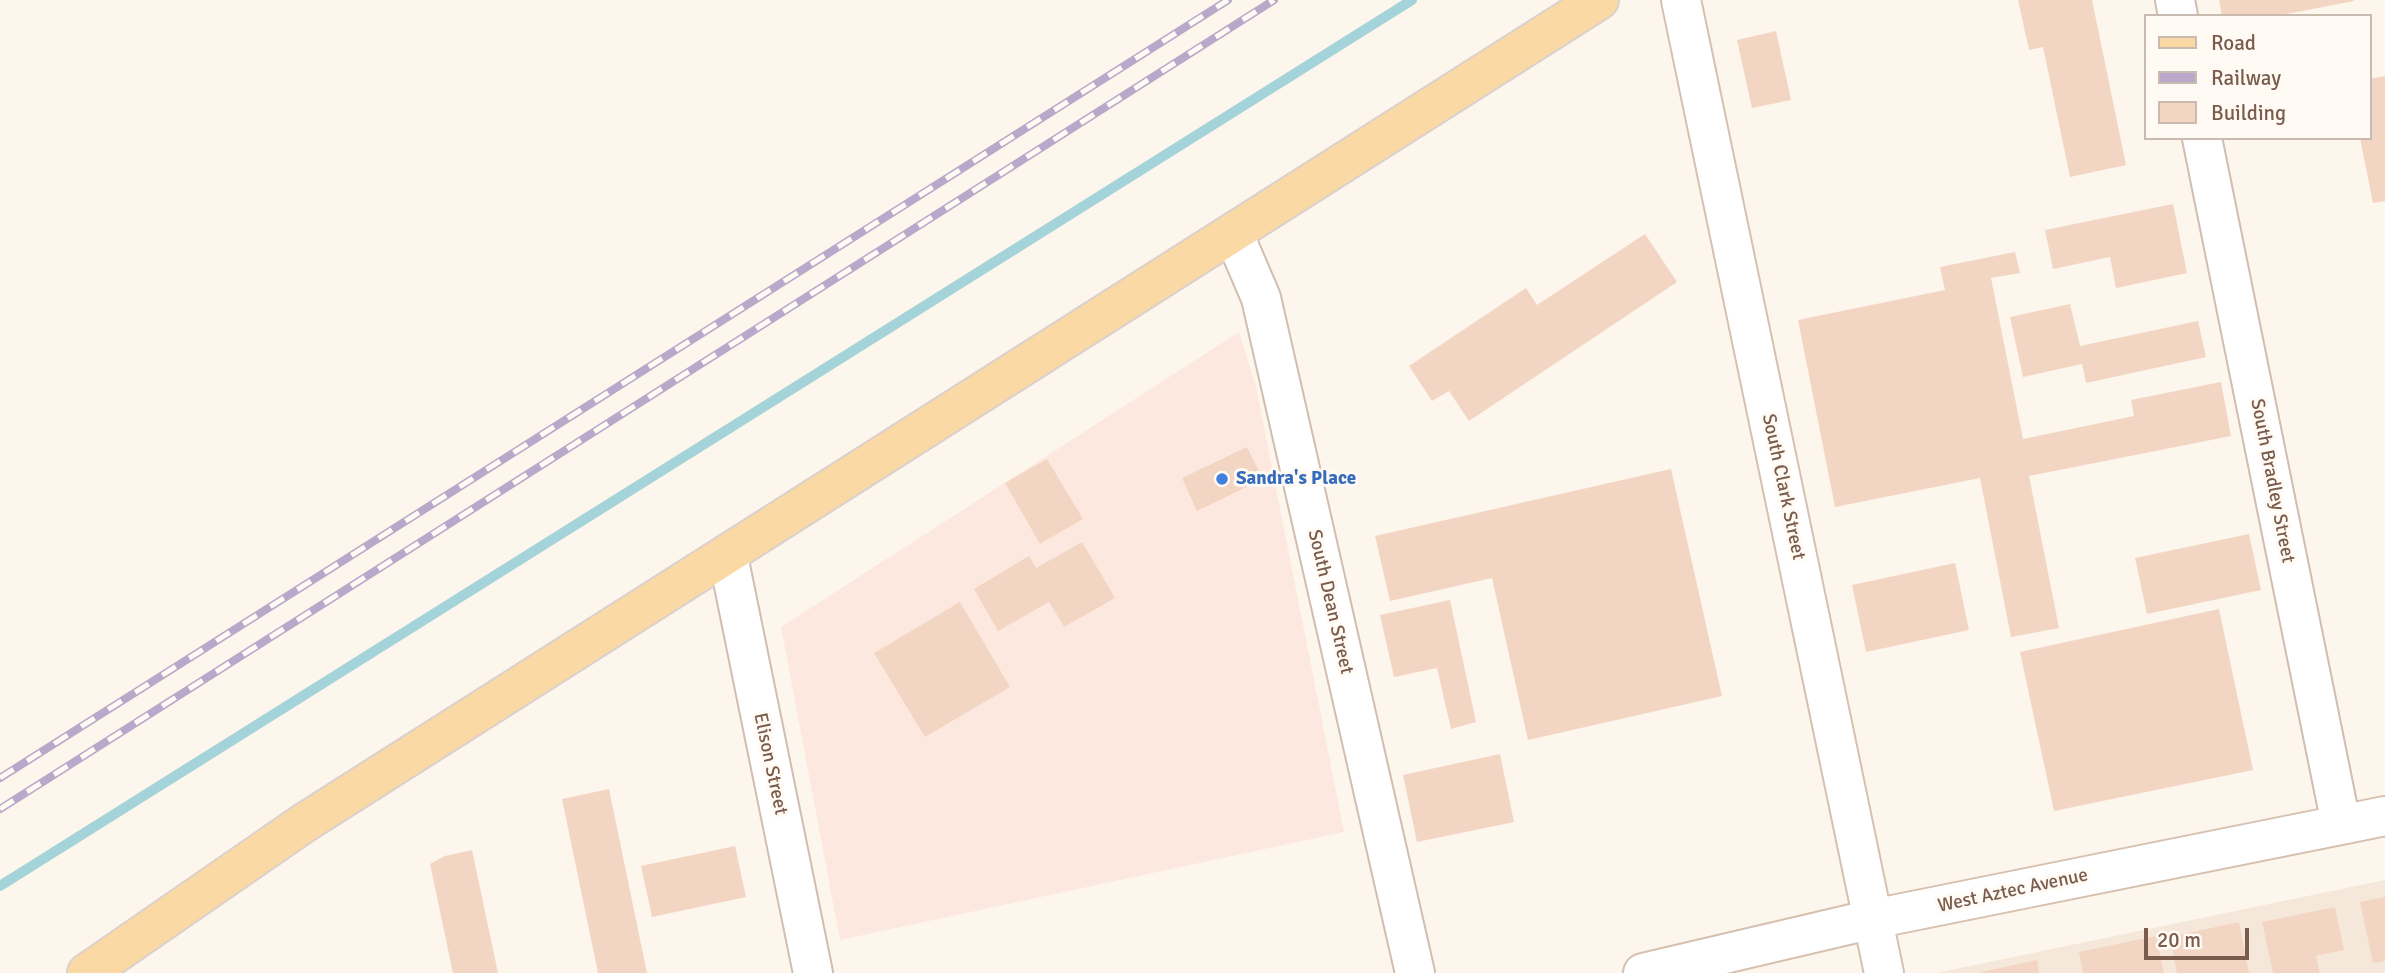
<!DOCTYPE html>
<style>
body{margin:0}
#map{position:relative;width:2385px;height:973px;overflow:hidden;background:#fdf6ec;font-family:Signika,sans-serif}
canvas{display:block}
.legend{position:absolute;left:2144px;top:14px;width:228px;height:126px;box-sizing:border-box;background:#fffaf3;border:2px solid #cabbb1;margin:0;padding:9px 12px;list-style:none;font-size:21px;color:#7a5c4d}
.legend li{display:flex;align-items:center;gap:14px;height:35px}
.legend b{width:35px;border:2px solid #cabbb1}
.scale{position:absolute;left:2144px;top:928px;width:105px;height:32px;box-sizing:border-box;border:4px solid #7a5c4d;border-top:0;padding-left:9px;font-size:21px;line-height:24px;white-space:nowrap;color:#7a5c4d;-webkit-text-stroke:5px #fffaf3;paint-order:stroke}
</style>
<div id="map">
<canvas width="2385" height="973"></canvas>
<ul class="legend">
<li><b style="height:9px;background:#fbd9a5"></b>Road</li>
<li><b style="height:9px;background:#b9a8c9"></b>Railway</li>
<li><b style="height:19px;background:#f3d5c3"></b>Building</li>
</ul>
<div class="scale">20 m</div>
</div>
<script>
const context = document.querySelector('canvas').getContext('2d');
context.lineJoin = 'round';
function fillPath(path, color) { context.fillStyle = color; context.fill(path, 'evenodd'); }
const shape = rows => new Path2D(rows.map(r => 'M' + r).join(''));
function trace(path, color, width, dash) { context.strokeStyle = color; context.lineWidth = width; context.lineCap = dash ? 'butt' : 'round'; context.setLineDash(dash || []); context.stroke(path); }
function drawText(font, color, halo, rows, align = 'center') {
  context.font = font + ' Signika,sans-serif'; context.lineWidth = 6; context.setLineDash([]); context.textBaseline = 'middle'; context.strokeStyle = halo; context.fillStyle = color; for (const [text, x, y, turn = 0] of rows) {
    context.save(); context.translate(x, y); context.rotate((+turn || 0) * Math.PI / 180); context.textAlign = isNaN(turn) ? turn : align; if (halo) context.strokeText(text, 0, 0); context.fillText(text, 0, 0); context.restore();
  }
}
const residential = shape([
 [2385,880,2385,973,1936,973]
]);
const commercial = shape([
 [1239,332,1256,387,1344,832,840,940,781,627]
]);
const stream = shape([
 [0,886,1412,0]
]);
const building = shape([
 [2018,0,2092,0,2126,165,2070,177,2043,47,2029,50],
 [2219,0,2353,0,2354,1,2276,16,2222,16],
 [1776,31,1791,100,1752,108,1737,40],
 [2385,76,2385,201,2373,203,2360,138,2369,138,2369,79],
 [2173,204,2187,273,2116,288,2110,257,2053,269,2045,230],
 [1645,234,1677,282,1469,421,1449,391,1432,401,1409,366,1526,288,1537,305],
 [2015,252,2020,273,1991,278,2023,439,2134,416,2131,400,2221,382,2231,436,2029,476,2059,628,2011,637,1980,478,1835,507,1798,320,1945,290,1940,267],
 [2070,304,2080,346,2198,321,2206,357,2086,383,2082,364,2023,377,2010,317],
 [1247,447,1263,479,1197,511,1182,478],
 [1047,459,1083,519,1040,544,1005,483],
 [1671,469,1722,696,1528,740,1492,578,1390,601,1375,536],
 [2249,534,2261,590,2147,614,2135,558],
 [1082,542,1115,598,1064,627,1049,602,998,631,974,589,1029,556,1036,568],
 [1955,563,1969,630,1866,652,1852,585],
 [1450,600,1476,722,1451,729,1437,668,1394,677,1380,615],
 [960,602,1010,687,925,737,874,653],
 [2219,609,2253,770,2054,811,2020,652],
 [1500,754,1514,822,1417,842,1403,775],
 [609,789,647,973,598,973,562,799],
 [735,846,746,897,652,917,641,866],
 [472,850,498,973,453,973,430,864,445,856],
 [2385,897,2385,961,2373,963,2360,902],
 [2335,907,2344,950,2316,956,2320,973,2273,973,2262,922],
 [2239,922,2249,973,2177,973,2170,937],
 [2156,936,2164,973,2083,973,2079,952],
 [2037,960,2039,973,1981,973,1981,972]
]);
const street = shape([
 [2175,0,2178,16],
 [2202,138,2341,824],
 [1234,235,1261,298,1415,973],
 [728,556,813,973]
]);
const secondary = shape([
 [1681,0,1884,973],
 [1643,973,1873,919,2385,816]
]);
const primary = shape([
 [87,973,304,823,1599,0]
]);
const rail = shape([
 [0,778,1228,0],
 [0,809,1274,0]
]);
const markers = [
 [1222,479,7,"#3f7fe0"]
];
const shopNames = [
 ["Sandra's Place",1236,479]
];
const streetNames = [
 ["South Bradley Street",2272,481,79],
 ["South Clark Street",1783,487,78],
 ["South Dean Street",1330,602,77],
 ["Elison Street",770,764,78],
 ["West Aztec Avenue",2013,891,-12]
];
fillPath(residential, '#f5e8da');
fillPath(commercial, '#fde8e0');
trace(stream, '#a5d3da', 10);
fillPath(building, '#f3d5c3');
trace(street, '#d1beb0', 42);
trace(secondary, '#d6c0b0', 42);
trace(primary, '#dad1cd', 42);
trace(street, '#fff', 38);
trace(secondary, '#fff', 38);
trace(primary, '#fbd9a5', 38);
trace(rail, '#b9a8c9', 8);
trace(rail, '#fffaf3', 5, [16]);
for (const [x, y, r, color] of markers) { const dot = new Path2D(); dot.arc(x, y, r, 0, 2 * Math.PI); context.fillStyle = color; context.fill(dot); trace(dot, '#fffaf3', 2.5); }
drawText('bold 19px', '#366cbe', '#fffaf3', shopNames, 'left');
drawText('19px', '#7a5c4d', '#fffaf3', streetNames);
</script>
